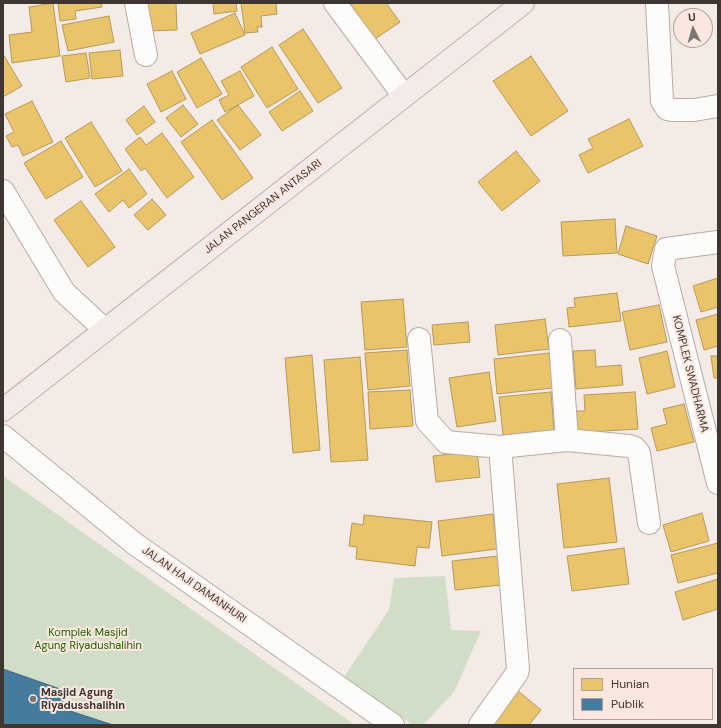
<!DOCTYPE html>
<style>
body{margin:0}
#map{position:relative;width:721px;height:728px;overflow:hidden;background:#f4eae6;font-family:"DM Sans",sans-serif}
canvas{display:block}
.frame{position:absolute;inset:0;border:4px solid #3d3633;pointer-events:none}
.legend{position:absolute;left:573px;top:668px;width:140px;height:52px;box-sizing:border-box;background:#fae8e0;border:1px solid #aea19b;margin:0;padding:5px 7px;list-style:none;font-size:12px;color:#3d3633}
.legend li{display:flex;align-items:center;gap:8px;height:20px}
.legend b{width:20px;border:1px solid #aea19b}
.north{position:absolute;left:673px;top:8px;width:40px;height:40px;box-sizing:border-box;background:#fae8e0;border:1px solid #aea19b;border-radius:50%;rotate:355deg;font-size:11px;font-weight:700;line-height:16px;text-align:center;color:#3d3633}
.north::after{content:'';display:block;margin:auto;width:14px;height:18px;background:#7d7572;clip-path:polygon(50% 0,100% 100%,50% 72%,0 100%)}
</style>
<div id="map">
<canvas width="721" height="728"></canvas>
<div class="frame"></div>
<ul class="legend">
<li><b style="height:11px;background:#e9c46a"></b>Hunian</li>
<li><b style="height:11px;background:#457b9d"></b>Publik</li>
</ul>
<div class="north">U</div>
</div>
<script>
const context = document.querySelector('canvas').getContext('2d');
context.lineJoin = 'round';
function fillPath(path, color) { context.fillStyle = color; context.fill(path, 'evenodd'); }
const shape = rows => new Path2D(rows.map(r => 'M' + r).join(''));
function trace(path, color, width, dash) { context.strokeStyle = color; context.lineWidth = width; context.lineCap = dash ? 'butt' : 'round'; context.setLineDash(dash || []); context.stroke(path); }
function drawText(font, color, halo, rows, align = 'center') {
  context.font = font + ' "DM Sans",sans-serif'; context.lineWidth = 4; context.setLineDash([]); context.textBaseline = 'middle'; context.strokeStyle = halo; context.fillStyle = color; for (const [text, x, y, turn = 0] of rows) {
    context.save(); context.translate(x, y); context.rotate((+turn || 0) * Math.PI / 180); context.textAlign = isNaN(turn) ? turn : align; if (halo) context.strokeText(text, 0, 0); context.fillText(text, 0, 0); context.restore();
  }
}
const green = shape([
 [3,476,355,725,3,725],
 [445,576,451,630,481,631,454,692,423,725,413,725,344,677,389,610,394,578]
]);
const homes = shape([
 [53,3,60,56,12,63,9,35,32,32,29,7,53,3],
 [58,3,101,3,102,7,75,11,76,19,60,21,58,3],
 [145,3,176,3,177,30,146,31,145,3],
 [213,3,236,3,237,11,214,14,213,3],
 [241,3,276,3,277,14,261,16,262,27,257,27,258,32,245,33,241,3],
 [349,3,386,3,400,22,375,39,349,3],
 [235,13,245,35,200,54,191,33,235,13],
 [109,16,114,42,68,51,62,25,109,16],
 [303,29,342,88,318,103,279,45,303,29],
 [272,47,298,89,267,108,241,67,272,47],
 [120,50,123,76,92,79,89,53,120,50],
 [86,53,90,78,66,82,62,56,86,53],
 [3,54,22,86,3,97,3,54],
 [531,56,568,111,531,136,493,81,531,56],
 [201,58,222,94,197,108,177,72,201,58],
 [172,71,186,99,161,112,147,84,172,71],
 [240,71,254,96,225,112,219,100,229,95,221,81,240,71],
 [300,91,313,111,282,131,269,112,300,91],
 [32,101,53,142,23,156,18,145,12,147,6,136,14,132,5,114,32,101],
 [183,105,198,124,181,137,166,118,183,105],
 [238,105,261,135,240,150,217,120,238,105],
 [144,106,155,122,137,135,126,120,144,106],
 [629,119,643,146,588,173,579,155,593,148,588,139,629,119],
 [212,120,253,178,222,200,181,142,212,120],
 [91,122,122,171,95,187,65,138,91,122],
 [162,133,194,177,167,198,145,168,141,171,125,149,140,137,146,145,162,133],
 [61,141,83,177,46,199,24,163,61,141],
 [516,151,540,181,502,211,478,182,516,151],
 [129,169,147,194,129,208,123,200,109,212,95,194,129,169],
 [152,199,166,215,148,230,134,215,152,199],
 [81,201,115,247,88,267,54,220,81,201],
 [615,219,617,253,563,256,561,222,615,219],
 [626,226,657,236,648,264,618,254,626,226],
 [718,278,718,307,701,312,693,286,718,278],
 [617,293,621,321,569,327,567,308,575,307,574,298,617,293],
 [403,299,407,347,365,350,361,302,403,299],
 [659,305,667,342,630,350,622,312,659,305],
 [718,314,718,346,704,350,696,320,718,314],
 [545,319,549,349,498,355,495,325,545,319],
 [468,322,470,342,434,345,432,325,468,322],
 [407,350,410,386,368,390,365,353,407,350],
 [595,350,596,367,621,365,623,385,576,389,573,351,595,350],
 [667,351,675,387,647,394,639,358,667,351],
 [549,353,553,388,497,394,494,359,549,353],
 [312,355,320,450,293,453,285,358,312,355],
 [711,356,718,356,718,378,714,378,711,356],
 [360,357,368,460,331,462,324,360,360,357],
 [489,372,496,421,457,427,449,378,489,372],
 [410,390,413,426,370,429,368,392,410,390],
 [551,392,554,430,503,435,499,397,551,392],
 [635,392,638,429,571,433,570,411,585,411,584,395,635,392],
 [684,404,694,442,657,451,651,428,667,424,663,409,684,404],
 [477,451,480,477,436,482,433,456,477,451],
 [609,478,617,542,564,548,557,484,609,478],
 [702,513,709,541,671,552,663,525,702,513],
 [493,514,497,549,442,556,438,521,493,514],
 [364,515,432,522,429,548,417,547,415,566,356,559,357,547,349,546,352,523,363,525,364,515],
 [718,543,718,573,678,583,671,555,718,543],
 [624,548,629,584,572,591,567,556,624,548],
 [498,556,501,585,455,590,452,561,498,556],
 [718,579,718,609,683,620,675,592,718,579],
 [517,690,541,710,529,725,488,725,517,690]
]);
const public = shape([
 [3,669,66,691,61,708,113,725,3,725,3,669]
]);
const street = shape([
 [136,3,146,55],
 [335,3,404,96],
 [657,3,662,101,667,109,672,110,694,110,718,106],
 [3,191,64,292,105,330],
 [718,242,666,249,663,266,718,483],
 [419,339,427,421,446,442,500,447,518,669,517,673,480,725],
 [567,440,629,446,635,448,639,453,649,523],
 [500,447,567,440,560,340]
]);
const secondary = shape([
 [3,436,135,544,393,725]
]);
const primary = shape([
 [3,410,523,3]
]);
const markers = [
 [33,699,4,"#7d7572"]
];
const streetNames = [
 ["JALAN PANGERAN ANTASARI",263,207,-38],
 ["KOMPLEK SWADHARMA",690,374,76],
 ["JALAN HAJI DAMANHURI",194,585,35]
];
const parkNames = [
 ["Komplek Masjid",88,633],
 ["Agung Riyadushalihin",88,646]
];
const poiNames = [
 ["Masjid Agung",41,693],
 ["Riyadusshalihin",41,706]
];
fillPath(green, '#d1ddc6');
fillPath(homes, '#e9c46a');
trace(homes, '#b5995a', 1);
fillPath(public, '#457b9d');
trace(public, '#43667d', 1);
trace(street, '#b3aca8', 24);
trace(secondary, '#b3aca8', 24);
trace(primary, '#c2b1ae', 24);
trace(street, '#fdfcfb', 22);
trace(secondary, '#fdfcfb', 22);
trace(primary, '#f3ebe9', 22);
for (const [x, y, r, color] of markers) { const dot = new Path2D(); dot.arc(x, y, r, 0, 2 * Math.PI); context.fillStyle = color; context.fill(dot); trace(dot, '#fae8e0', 1.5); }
drawText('11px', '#3d3633', '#fae8e0', streetNames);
drawText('11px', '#206000', '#fae8e0', parkNames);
drawText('bold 11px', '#3d3633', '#fae8e0', poiNames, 'left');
</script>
